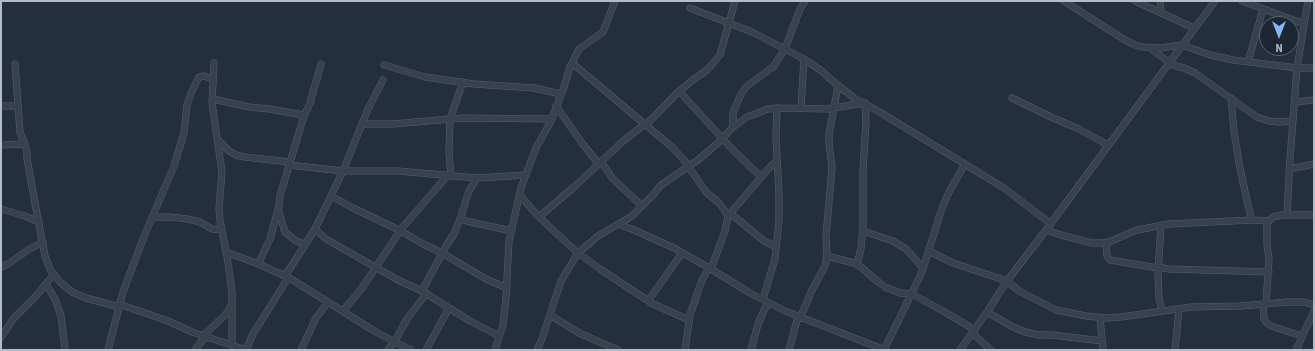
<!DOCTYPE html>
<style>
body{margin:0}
#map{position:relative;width:1315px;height:351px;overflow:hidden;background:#242f3e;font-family:"Source Sans 3",sans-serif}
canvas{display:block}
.frame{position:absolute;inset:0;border:2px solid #b4bcc9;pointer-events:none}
.north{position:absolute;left:1259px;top:16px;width:40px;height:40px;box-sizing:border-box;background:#1d2633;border:1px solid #59626f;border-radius:50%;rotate:180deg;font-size:11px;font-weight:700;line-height:16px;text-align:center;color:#b4bcc9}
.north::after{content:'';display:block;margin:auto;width:14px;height:18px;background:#8ab4f8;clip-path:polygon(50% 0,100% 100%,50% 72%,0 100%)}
</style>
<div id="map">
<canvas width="1315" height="351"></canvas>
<div class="frame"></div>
<div class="north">N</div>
</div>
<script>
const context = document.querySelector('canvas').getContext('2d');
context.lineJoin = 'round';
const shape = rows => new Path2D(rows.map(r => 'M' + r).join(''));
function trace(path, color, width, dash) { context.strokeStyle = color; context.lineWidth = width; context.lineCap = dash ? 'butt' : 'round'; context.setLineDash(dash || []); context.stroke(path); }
const minor = shape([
 [1064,1,1125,40,1135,45,1142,47,1161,48,1182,45,1210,55,1233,60,1297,68,1314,68],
 [1135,1,1194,28],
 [1160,1,1161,12],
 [1242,1,1304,24],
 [690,8,752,32,804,59,823,72,829,78,854,98,878,111,1004,188,1051,224],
 [1150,48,1170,63],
 [1248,62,1263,9],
 [214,63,212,103,222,172,219,208,220,221,227,256,232,292,232,345],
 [572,63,672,147,684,160,706,192,719,203,725,211,728,216,725,231,711,269],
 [15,64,20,132,27,151,27,159,35,203,45,256,51,271,60,282,72,292,86,298,119,307],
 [1169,64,1184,68,1195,73,1257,117,1269,121,1279,122,1293,121],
 [384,65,425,77,474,84,534,88,561,94],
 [679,91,732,149,761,177],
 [1012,98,1051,117,1079,129,1108,145],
 [1231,98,1234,131,1239,163,1247,201,1252,220],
 [213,99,249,107,269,109,304,115],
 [1295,102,1314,100],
 [1,106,18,106],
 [556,106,582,143,598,163],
 [801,108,804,59],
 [362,124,393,124,462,118,552,119],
 [646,125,677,93,694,79,707,70,720,55,735,1],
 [733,127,733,113,741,94,747,86,773,67,785,49,800,9,805,1],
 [219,141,229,151,236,155,244,157,290,162],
 [1,145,25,144],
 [601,161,612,178,642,206],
 [289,165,343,171,398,171,477,178,526,175],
 [1289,169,1314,164],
 [451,176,449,153,450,119,463,82],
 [520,195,536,214,555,232,578,253,600,269,653,304,689,320],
 [331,196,353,208,401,231,423,244,442,253,486,279,507,288],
 [1,209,25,216,39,222],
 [278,209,285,232,296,241,305,244],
 [730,213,764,241,776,247],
 [1287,215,1290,159,1297,68,1308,1],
 [728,216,769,168,777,161],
 [152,217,170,217,188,219,200,222,212,229,222,230],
 [539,217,574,187,622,142,645,124],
 [460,219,470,222,512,231],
 [618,224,634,230,674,248,711,269,750,293,785,311,885,350],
 [1161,225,1158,273,1159,298,1162,311],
 [315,229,326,239,347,251,398,280,422,291,470,321,499,336],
 [1046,230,1061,235,1092,243,1101,243,1109,242,1137,230,1169,224,1252,220,1268,221],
 [863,231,893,241,906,249,923,268],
 [1106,243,1107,256,1110,260,1158,268],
 [929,251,953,263,1007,281,1019,291,1056,310,1086,316,1106,318,1121,317,1191,307,1241,306,1288,302,1304,302,1314,305],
 [226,252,261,265,291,279,376,332,411,350],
 [827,256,854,263,861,267,877,281,885,287,900,293,912,294,943,311,975,330],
 [258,264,270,239,279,206,280,196,303,119,310,103,321,64],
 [1,267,8,264,28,250,43,242],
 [1158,267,1169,269,1269,272],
 [285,276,315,229,343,171,368,109,383,80],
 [46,284,55,299,61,316,65,350],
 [422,291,446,246,455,232,460,219,469,191,477,178],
 [763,299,775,259,779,221,779,195,776,137,777,108],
 [648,301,682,253],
 [119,304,168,321,192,332,246,350],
 [1263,304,1264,319,1267,323,1271,326,1302,336],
 [1266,304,1269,258,1267,245,1267,223,1273,217,1282,215,1314,215],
 [343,311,362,288,402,228,448,175],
 [987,312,1013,327,1025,332,1039,335,1052,335,1102,341],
 [550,315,579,333,618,350],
 [800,318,812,290,825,266,827,256,826,236,832,168,829,143,829,134,838,86],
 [1100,318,1103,350],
 [972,333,991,350],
 [203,336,226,314,232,304],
 [1,337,14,318,36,296,54,274],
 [108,350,123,292,143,239,174,166,184,133,187,105,191,93,199,77,204,76,214,80],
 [195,350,205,337],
 [246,350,253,334,288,278],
 [301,350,316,318,328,302],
 [388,350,395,341,407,319,426,294],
 [426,350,449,308],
 [495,350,503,325,506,298,509,241,521,188,536,148,550,123,563,90,570,67,579,49,603,32,615,1],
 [537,350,542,339,561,281,578,253,598,236,632,216,653,195,661,185,698,160,719,142,733,127,747,117,768,109,777,108,827,109,865,103,866,121,863,170,863,227,861,249,857,264],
 [685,350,690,315,702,280,709,268],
 [751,350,758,324,765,308,769,303],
 [789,350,798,317],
 [884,350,922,272,942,208,950,190,965,164],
 [960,350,987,312,1007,281,1046,230,1215,1],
 [1175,350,1179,309],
 [1296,350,1314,311]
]);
trace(minor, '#565f6c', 7);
trace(minor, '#38414e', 6);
</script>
